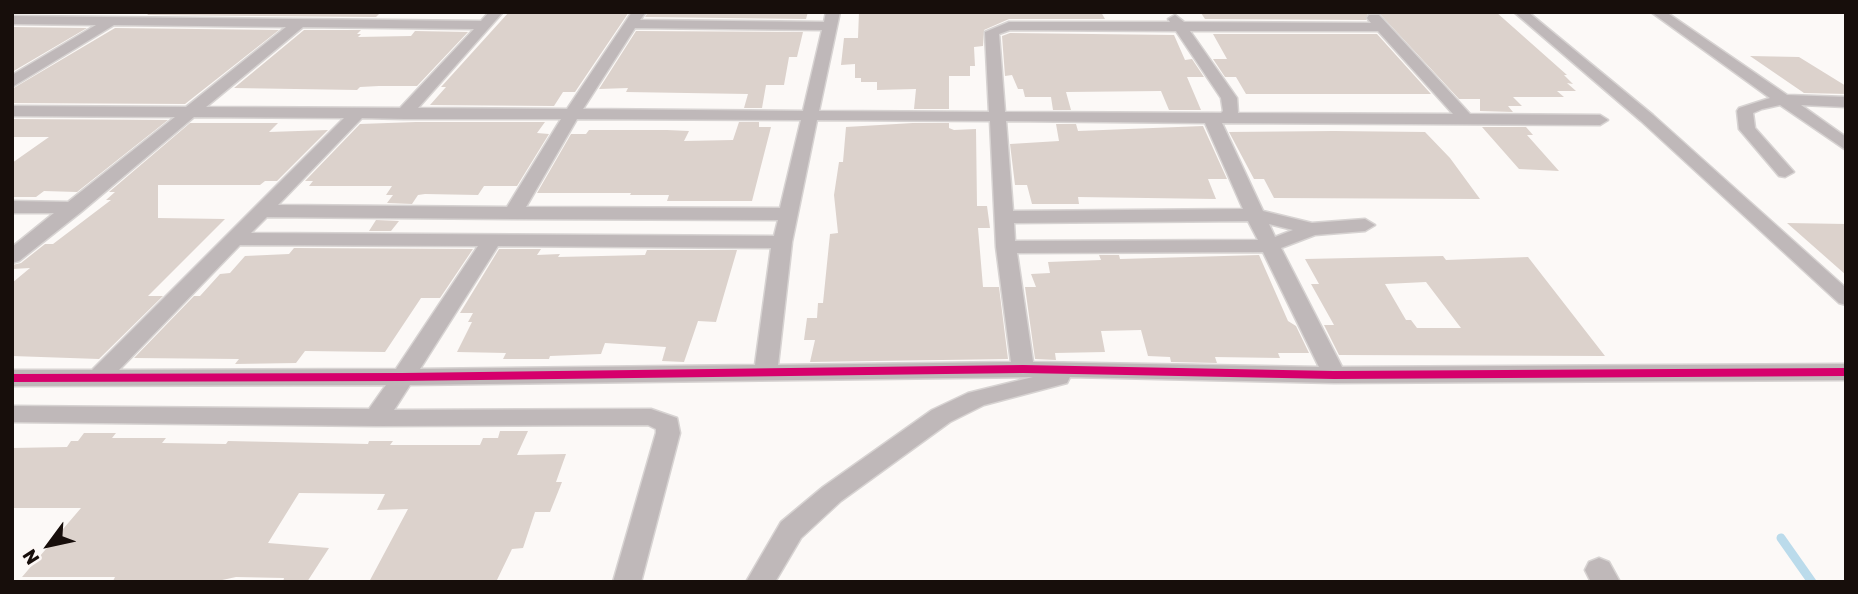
<!DOCTYPE html>
<style>
body{margin:0}
#map{position:relative;width:1858px;height:594px;overflow:hidden;background:#fcf9f7;font-family:Rubik,sans-serif}
canvas{display:block}
.frame{position:absolute;inset:0;border:14px solid #170e0b;pointer-events:none}
.north{position:absolute;left:14px;top:510px;width:70px;height:70px;-webkit-text-stroke:5px #fdf8f6;paint-order:stroke;rotate:237deg;font-size:19px;font-weight:700;line-height:28px;text-align:center;color:#170e0b}
.north::after{content:'';display:block;margin:auto;width:24px;height:32px;background:#170e0b;clip-path:polygon(50% 0,100% 100%,50% 72%,0 100%)}
</style>
<div id="map">
<canvas width="1858" height="594"></canvas>
<div class="frame"></div>
<div class="north">N</div>
</div>
<script>
const context = document.querySelector('canvas').getContext('2d');
context.lineJoin = 'round';
const shape = rows => new Path2D(rows.map(r => 'M' + r).join(''));
function trace(path, color, width, dash) { context.strokeStyle = color; context.lineWidth = width; context.lineCap = dash ? 'butt' : 'round'; context.setLineDash(dash || []); context.stroke(path); }
function fillPath(path, color) { context.fillStyle = color; context.fill(path, 'evenodd'); }
const stream = shape([
 [1781,538,1812,582]
]);
const building = shape([
 [151,12,381,12,376,17,147,15],
 [509,12,629,12,575,92,563,92,554,106,430,105,446,87,441,87],
 [648,12,808,12,806,19,645,17],
 [859,12,1101,12,1105,19,1009,19,984,30,983,46,974,47,975,66,970,66,970,76,949,76,949,109,914,109,916,89,877,90,877,82,861,82,861,78,855,78,855,64,841,65,844,38,858,38],
 [1363,12,1368,13,1366,20,1205,19,1201,13],
 [1496,12,1567,75,1564,75,1573,84,1567,83,1576,91,1557,91,1564,97,1513,97,1522,106,1508,106,1513,112,1480,111,1480,99,1459,99,1379,13],
 [12,27,87,28,12,72],
 [115,28,279,30,185,104,12,103,12,89],
 [304,30,361,30,357,34,361,34,358,37,411,36,415,31,468,32,417,86,379,86,360,87,357,90,234,88],
 [636,31,803,32,797,57,789,57,784,85,766,85,762,108,744,108,748,94,626,92,628,88,599,89],
 [1010,33,1174,35,1185,60,1192,59,1204,77,1187,77,1201,110,1169,110,1161,91,1066,92,1071,110,1053,110,1051,97,1025,97,1023,89,1018,89,1012,75,1005,76,1002,36],
 [1213,34,1377,34,1431,94,1246,94,1236,77,1225,77,1213,59,1227,59],
 [1750,56,1799,57,1846,86,1846,94,1804,93],
 [12,119,168,120,77,192,44,191,36,197,12,197,12,163,49,137,12,137],
 [416,122,545,122,537,133,549,134,517,186,484,186,478,195,425,194,418,195,412,204,387,203,393,195,386,195,392,186,309,186,313,181,305,181,360,124],
 [739,122,759,122,759,127,771,127,752,201,667,201,669,195,630,195,631,193,537,193,571,134,586,134,589,130,667,130,689,131,684,141,733,140],
 [190,123,278,123,269,132,328,130,277,181,265,181,260,185,158,185,158,218,225,219,148,296,163,296,99,359,12,356,12,283,30,268,12,269,12,265,21,263,45,244,53,244,111,200,106,200,115,192,109,192],
 [913,123,949,123,949,128,954,130,976,129,977,206,987,206,990,228,978,228,983,287,999,287,1008,359,810,362,815,340,804,340,807,318,817,318,818,303,823,303,830,234,838,233,834,195,839,162,843,162,846,127],
 [1056,124,1076,124,1078,131,1203,126,1227,179,1208,179,1216,199,1078,197,1079,204,1032,204,1027,185,1015,185,1010,144,1059,141],
 [1482,127,1526,127,1533,135,1527,135,1559,171,1519,169],
 [1334,131,1425,132,1450,158,1480,199,1274,198,1264,179,1254,179,1229,132],
 [376,220,399,221,391,231,369,231],
 [1787,223,1846,224,1846,275],
 [294,248,473,249,440,298,421,298,385,352,305,351,296,363,235,364,239,359,134,358,194,296,200,296,220,274,230,273,245,256,289,254],
 [499,249,541,249,537,255,560,254,558,257,645,255,647,250,737,250,716,322,698,321,684,362,662,361,666,347,605,343,601,354,550,356,549,359,503,359,506,353,457,352,472,322,468,322,473,313,460,313],
 [1099,255,1119,255,1120,259,1259,255,1288,321,1296,326,1309,353,1278,353,1280,358,1215,357,1217,363,1171,362,1170,357,1148,356,1141,330,1101,331,1105,352,1055,353,1056,360,1035,359,1025,287,1036,287,1031,274,1050,273,1048,262,1101,260],
 [1443,256,1446,260,1528,257,1605,356,1339,355,1324,325,1334,325,1311,284,1319,284,1305,259],
 [1426,282,1461,328,1417,328,1411,320,1406,320,1385,284],
 [500,431,528,431,517,455,566,454,556,482,562,482,550,512,535,512,523,548,512,549,496,582,369,582,408,509,377,510,385,494,299,493,268,543,329,548,307,582,283,582,284,578,236,577,213,582,185,582,113,581,115,577,22,577,81,508,12,508,12,448,67,447,71,441,78,441,84,433,116,433,112,438,166,438,162,443,226,444,228,441,368,444,369,441,393,441,390,445,480,445,483,438,498,438]
]);
const street = shape([
 [489,12,503,12,418,108,567,109,632,12,646,12,640,20,824,22,826,12,840,12,819,111,989,112,985,32,1009,22,1170,22,1168,19,1175,15,1184,22,1371,23,1367,18,1369,15,1379,15,1470,114,1600,115,1608,120,1600,125,1222,123,1263,211,1312,223,1365,219,1375,225,1365,231,1315,235,1281,248,1342,367,1846,364,1846,380,1334,383,1070,377,1067,383,984,405,950,422,841,501,801,538,775,582,746,582,781,522,823,487,932,410,968,393,1033,377,410,385,394,410,651,409,677,418,680,433,641,582,613,582,656,433,656,429,648,425,376,426,12,422,12,406,369,409,386,385,12,386,12,370,92,370,344,118,194,117,81,212,19,261,12,263,12,247,54,213,12,213,12,201,68,202,175,117,12,116,12,106,186,107,286,27,114,25,12,87,12,75,96,25,12,24,12,16,481,21,489,12],
 [303,27,474,29,400,108,206,107,303,27],
 [635,28,822,30,803,111,583,109,635,28],
 [1010,30,1176,31,1221,98,1223,111,1221,113,1005,112,999,34,1010,30],
 [1190,31,1378,31,1453,114,1238,113,1237,98,1190,31],
 [362,118,404,119,561,119,507,207,278,205,362,118],
 [577,119,801,120,780,208,526,207,577,119],
 [817,120,990,121,996,247,1011,362,778,365,792,242,817,120],
 [1006,121,1205,123,1243,209,1013,211,1006,121],
 [267,217,513,219,778,220,774,236,251,233,267,217],
 [1248,221,1258,240,1015,241,1014,223,1248,221],
 [1269,224,1293,230,1275,237,1269,224],
 [240,245,478,246,396,369,119,370,240,245],
 [498,246,771,248,755,365,420,369,498,246],
 [1263,252,1319,367,1033,362,1017,253,1263,252],
 [1514,12,1528,12,1653,115,1846,288,1846,305,1839,303,1641,121,1514,12],
 [1651,12,1666,12,1787,95,1846,97,1846,107,1801,105,1846,137,1846,150,1780,105,1762,109,1753,113,1755,128,1794,172,1785,177,1779,176,1739,129,1737,111,1739,108,1770,98,1651,12],
 [1599,558,1609,562,1620,582,1591,582,1585,570,1589,562,1599,558]
]);
const cycleway = shape([
 [1023,365,1334,371,1846,368,1846,376,1334,379,1023,373,402,381,12,382,12,374,402,373,1023,365]
]);
trace(stream, '#bbdbeb', 9);
fillPath(building, '#dcd2cc');
trace(street, '#d7d3d2', 3);
fillPath(street, '#bfb8b9');
fillPath(cycleway, '#d6006c');
</script>
